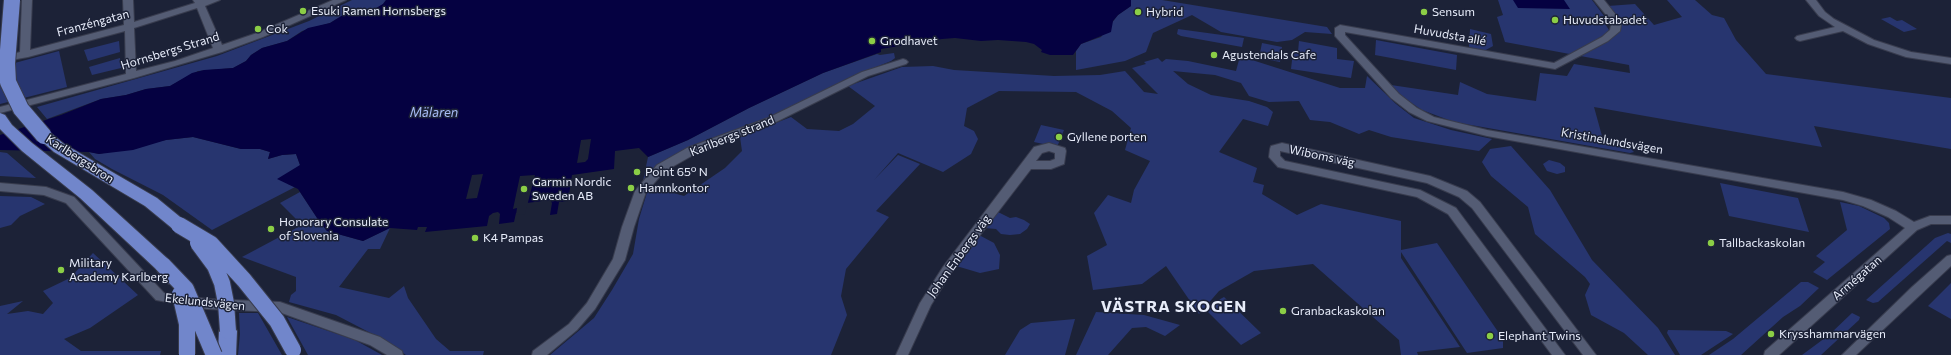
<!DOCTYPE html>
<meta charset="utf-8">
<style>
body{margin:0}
canvas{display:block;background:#1c2237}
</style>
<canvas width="1951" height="355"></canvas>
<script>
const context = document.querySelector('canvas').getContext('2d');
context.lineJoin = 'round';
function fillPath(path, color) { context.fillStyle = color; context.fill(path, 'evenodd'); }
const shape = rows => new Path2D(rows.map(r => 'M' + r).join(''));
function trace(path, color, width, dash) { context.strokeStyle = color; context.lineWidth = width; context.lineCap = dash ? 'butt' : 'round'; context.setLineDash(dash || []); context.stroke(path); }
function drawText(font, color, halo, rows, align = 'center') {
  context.font = font + ' Commissioner,sans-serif'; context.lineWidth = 3; context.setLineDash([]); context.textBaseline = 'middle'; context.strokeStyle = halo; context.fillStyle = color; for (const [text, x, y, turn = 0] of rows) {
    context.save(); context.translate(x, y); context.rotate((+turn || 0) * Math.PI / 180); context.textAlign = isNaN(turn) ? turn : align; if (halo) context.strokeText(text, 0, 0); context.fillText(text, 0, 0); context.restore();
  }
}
const green = shape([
 [352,0,386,0,383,4,373,10,343,15,330,23,302,31,287,41,262,48,251,55,246,61,233,68,198,71,170,86,146,89,126,95,101,99,47,119,37,107,217,56,309,21],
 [1131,0,1162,0,1327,27,1332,34,1305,32,1292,40,1277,42,1221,32,1192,15,1153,33,1146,52,1125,61,1076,70,1076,51,1081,44,1101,37,1118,15,1131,6],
 [1498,0,1592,0,1604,16,1600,16,1609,30,1605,37,1597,40,1605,40,1618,30,1616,16,1608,6,1635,4,1654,25,1682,17,1667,0,1695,0,1712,15,1724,18,1736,40,1766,74,1951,98,1951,149,1814,126,1822,147,1594,107,1602,136,1617,144,1630,148,1634,152,1630,153,1454,122,1422,110,1401,96,1391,85,1458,95,1460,82,1487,94,1536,101,1540,73,1567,76,1574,64,1630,73,1629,65,1505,42,1497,17,1503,15],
 [1890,17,1897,21,1902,20,1917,29,1904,32,1881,19],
 [1178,29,1244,38,1242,47,1181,36,1177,34],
 [1470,29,1491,34,1493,46,1484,51,1469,47],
 [1376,40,1457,55,1456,70,1375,55],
 [119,41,120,52,88,61,84,50],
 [1299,41,1337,48,1337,59,1354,61,1351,78,1291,69,1293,52,1298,52],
 [1262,43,1282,47,1280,62,1259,58],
 [59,51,67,87,0,104,0,67],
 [894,53,895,58,891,61,846,79,785,112,657,168,643,181,648,157,688,140,749,108,823,73,877,54,880,55],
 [120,58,121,68,92,75,89,67],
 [1158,58,1162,62,1166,59,1188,61,1236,71,1239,60,1252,60,1340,88,1365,88,1367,76,1396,104,1414,118,1451,130,1492,139,1479,151,1391,137,1369,130,1359,134,1330,122,1310,120,1299,101,1269,102,1249,96,1241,83,1215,75,1173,71,1188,84,1211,95,1249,101,1267,107,1273,112,1268,126,1243,119,1219,152,1257,168,1253,182,1264,185,1262,194,1297,215,1321,204,1401,221,1401,250,1437,243,1503,339,1503,348,1467,353,1401,252,1401,258,1460,347,1417,352,1418,355,1401,355,1399,340,1313,264,1254,271,1219,291,1199,314,1166,266,1142,284,1093,290,1087,256,1107,245,1094,213,1108,195,1131,203,1134,190,1150,161,1125,150,1131,128,1112,111,1076,92,999,91,967,108,964,126,974,131,978,139,971,154,943,172,898,153,874,180,898,155,920,164,876,211,889,217,846,269,841,296,847,315,831,355,550,355,594,318,612,290,633,254,639,219,649,186,684,196,725,168,742,151,740,137,791,117,807,129,839,131,853,124,875,106,848,86,902,67,933,66,954,70,1054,76,1100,75,1125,71,1144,92,1158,94,1132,68,1146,64,1144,62],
 [1041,125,1064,130,1057,147,1034,142],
 [193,137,241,149,260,149,270,152,268,159,282,155,296,154,300,165,288,184,295,187,212,230,163,195,112,169,95,159,89,152,99,154,166,140],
 [1511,146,1550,190,1592,260,1658,328,1675,355,1648,355,1624,333,1591,315,1585,295,1590,284,1585,277,1535,234,1528,207,1491,176,1482,162,1490,149],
 [0,152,7,153,36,178,0,176],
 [1549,160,1560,163,1565,167,1565,172,1557,174,1547,171,1543,164],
 [1720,183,1798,198,1809,232,1729,216],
 [300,192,319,221,327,231,363,241,390,228,380,249,368,249,339,287,389,298,404,286,408,298,436,339,450,351,484,351,483,355,406,355,384,340,336,315,289,302,291,295,296,291,296,277,242,257,302,225,280,203],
 [0,196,31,197,45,204,20,216,11,225,0,228],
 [1840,202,1859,206,1884,218,1889,223,1890,229,1827,280,1813,272,1825,262,1816,256,1847,230],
 [998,212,1010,218,1016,217,1024,220,1030,224,1027,229,1020,234,1010,235,1001,234,996,229,985,228],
 [1948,233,1951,234,1951,243,1947,241,1878,302,1873,303,1866,300,1935,238],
 [979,235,994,243,1000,255,999,269,980,273,953,265],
 [93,253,138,295,90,328,64,339,81,351,161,351,160,355,0,355,0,306,23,301,7,314,28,311,43,314,53,303,43,291,70,278],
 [1801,282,1808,282,1819,288,1800,306,1783,317,1741,355,1709,355,1733,339],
 [1951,283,1951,319,1928,306],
 [1224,297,1261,333,1241,345,1204,308],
 [1096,312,1144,315,1180,325,1165,336,1146,327,1132,328,1108,355,1076,355],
 [239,313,258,313,282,355,238,355,240,334],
 [1852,313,1860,317,1859,320,1821,355,1802,355,1829,335],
 [287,317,355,340,382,355,308,355],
 [1075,319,1065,355,1005,355,1020,330,1031,323],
 [1668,330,1726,331,1733,334,1701,355,1680,355,1667,333]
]);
const water = shape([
 [386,0,1131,0,1131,6,1118,15,1113,21,1111,32,1081,44,1073,55,1050,55,1041,52,1042,50,1034,44,1026,42,998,40,981,41,955,38,942,39,881,49,881,52,823,73,749,108,688,140,648,157,639,148,615,151,614,169,572,175,568,201,559,202,557,214,550,215,552,203,550,200,527,203,524,212,516,213,514,222,499,224,500,214,498,212,493,213,489,216,487,226,425,232,427,227,418,227,417,230,390,228,363,241,327,231,319,221,298,189,277,179,300,165,296,154,282,155,268,159,270,152,260,149,241,149,193,137,166,140,133,150,99,154,89,152,0,150,0,135,61,115,101,99,126,95,146,89,170,86,192,73,204,70,233,68,246,61,251,55,262,48,287,41,308,28,330,23,343,15,373,10,383,4],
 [1513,0,1564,0,1570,9,1518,8]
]);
const pier = shape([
 [591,139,588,159,585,162,577,163,581,140],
 [483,174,477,198,466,199,472,175],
 [535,175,525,214,516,215,517,208,513,209,520,176]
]);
const minor = shape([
 [22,0,32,0,30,50,124,25,123,0,133,0,134,22,195,3,193,0,220,0,205,6,222,45,257,33,333,0,346,0,263,37,222,52,134,78,0,113,0,107,126,74,125,31,28,57,0,62,0,58,20,52,22,0],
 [197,8,213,48,175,61,136,71,134,28,197,8],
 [1594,0,1604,0,1616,15,1621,25,1620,31,1608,41,1555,69,1345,32,1345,35,1399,94,1417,108,1434,117,1487,130,1843,192,1871,200,1896,211,1914,222,1930,216,1951,216,1951,224,1931,224,1917,230,1779,355,1764,355,1765,351,1905,228,1888,217,1863,206,1843,200,1487,136,1427,121,1409,112,1391,98,1335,36,1335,28,1340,25,1554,63,1602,37,1610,30,1611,25,1607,16,1594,0],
 [1806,0,1816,0,1825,12,1834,19,1874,40,1911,52,1951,58,1951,64,1906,57,1868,44,1843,31,1800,41,1797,40,1795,38,1797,36,1835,27,1819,16,1806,0],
 [903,59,906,60,908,62,906,64,868,76,776,122,695,154,665,171,646,192,634,227,625,260,595,309,577,330,547,355,532,355,533,351,569,324,587,303,613,259,622,227,635,191,657,165,687,148,768,118,862,72,903,59],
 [1049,143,1065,148,1066,151,1064,164,1051,169,1031,169,951,273,931,305,908,355,896,355,920,303,943,267,1034,147,1049,143],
 [1049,151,1055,153,1055,159,1050,161,1036,161,1042,153,1049,151],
 [1282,143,1430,176,1467,191,1480,202,1596,355,1583,355,1472,208,1459,197,1427,183,1280,151,1280,156,1285,161,1420,190,1456,208,1565,355,1552,355,1448,214,1417,197,1278,167,1269,157,1270,149,1271,146,1282,143],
 [0,183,46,187,74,197,164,293,207,299,280,302,380,337,402,351,403,355,387,355,370,345,279,312,207,309,156,300,66,203,44,195,0,191,0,183],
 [1951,255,1951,266,1856,355,1842,355,1912,287,1947,256,1951,255]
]);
const highway = shape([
 [0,113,5,115,12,125,32,143,92,190,169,260,179,277,176,282,170,284,164,282,157,270,80,198,22,151,0,129,0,113],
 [44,131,49,132,64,144,157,198,185,221,187,225,185,229,179,231,173,229,145,206,54,152,36,136,39,132,44,131],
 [228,324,235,326,237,331,236,355,218,355,219,331,221,326,228,324]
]);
const highwayBridge = shape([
 [12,0,7,63,8,82,21,109,44,136],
 [179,225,211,244,244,280,277,321,293,350],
 [198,243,215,266,222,283,226,303,228,331],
 [163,265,186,289,214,355],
 [180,294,187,324,187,354]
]);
const markers = [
 [303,11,4,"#8bce46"],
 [1138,12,4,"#8bce46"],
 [1424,12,4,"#8bce46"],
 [1555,20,4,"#8bce46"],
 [258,29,4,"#8bce46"],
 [872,41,4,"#8bce46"],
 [1214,55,4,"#8bce46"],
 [1059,137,4,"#8bce46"],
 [637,172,4,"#8bce46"],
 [631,188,4,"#8bce46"],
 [524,189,4,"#8bce46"],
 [271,229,4,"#8bce46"],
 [475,238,4,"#8bce46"],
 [1711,243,4,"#8bce46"],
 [61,270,4,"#8bce46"],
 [1283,311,4,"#8bce46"],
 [1771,334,4,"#8bce46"],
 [1490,336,4,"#8bce46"]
];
const poiNames = [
 ["Esuki Ramen Hornsbergs",311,11],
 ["Hybrid",1146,12],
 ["Sensum",1432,12],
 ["Huvudstabadet",1563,20],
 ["Cok",266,29],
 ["Grodhavet",880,41],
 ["Agustendals Cafe",1222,55],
 ["Gyllene porten",1067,137],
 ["Point 65° N",645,172],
 ["Garmin Nordic",532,182],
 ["Sweden AB",532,196],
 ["Hamnkontor",639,188],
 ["Honorary Consulate",279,222],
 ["of Slovenia",279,236],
 ["K4 Pampas",483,238],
 ["Tallbackaskolan",1719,243],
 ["Military",69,263],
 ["Academy Karlberg",69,277],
 ["Granbackaskolan",1291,311],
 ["Krysshammarvägen",1779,334],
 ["Elephant Twins",1498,336]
];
const streetNames = [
 ["Franzéngatan",93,23,-15],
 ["Huvudsta allé",1450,35,10],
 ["Hornsbergs Strand",170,51,-17],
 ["Karlbergs strand",732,136,-22],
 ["Kristinelundsvägen",1612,141,10],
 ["Wiboms väg",1322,156,12],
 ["Karlbergsbron",80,159,33],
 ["Johan Enbergs väg",959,256,-54],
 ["Armégatan",1857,278,-41],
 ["Ekelundsvägen",205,302,6]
];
const waterNames = [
 ["Mälaren",434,113]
];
const districtNames = [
 ["VÄSTRA SKOGEN",1174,307]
];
fillPath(green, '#27356f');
fillPath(water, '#050141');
fillPath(pier, '#1c2237');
trace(minor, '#383c4e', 2);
trace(highway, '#383c4e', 2);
fillPath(minor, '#545c74');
fillPath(highway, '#7186cb');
trace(highwayBridge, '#383c4e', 18, []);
trace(highwayBridge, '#7186cb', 16);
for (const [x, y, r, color] of markers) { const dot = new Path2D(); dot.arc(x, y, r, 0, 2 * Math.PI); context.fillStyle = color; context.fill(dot); trace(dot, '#1c2237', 1.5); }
drawText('12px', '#e7ecfa', '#1c2237', poiNames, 'left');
drawText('12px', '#e7ecfa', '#1c2237', streetNames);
drawText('italic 13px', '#a8bcf6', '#1c2237', waterNames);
context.letterSpacing = '1px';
drawText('bold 16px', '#e7ecfa', '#1c2237', districtNames);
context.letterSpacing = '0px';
</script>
